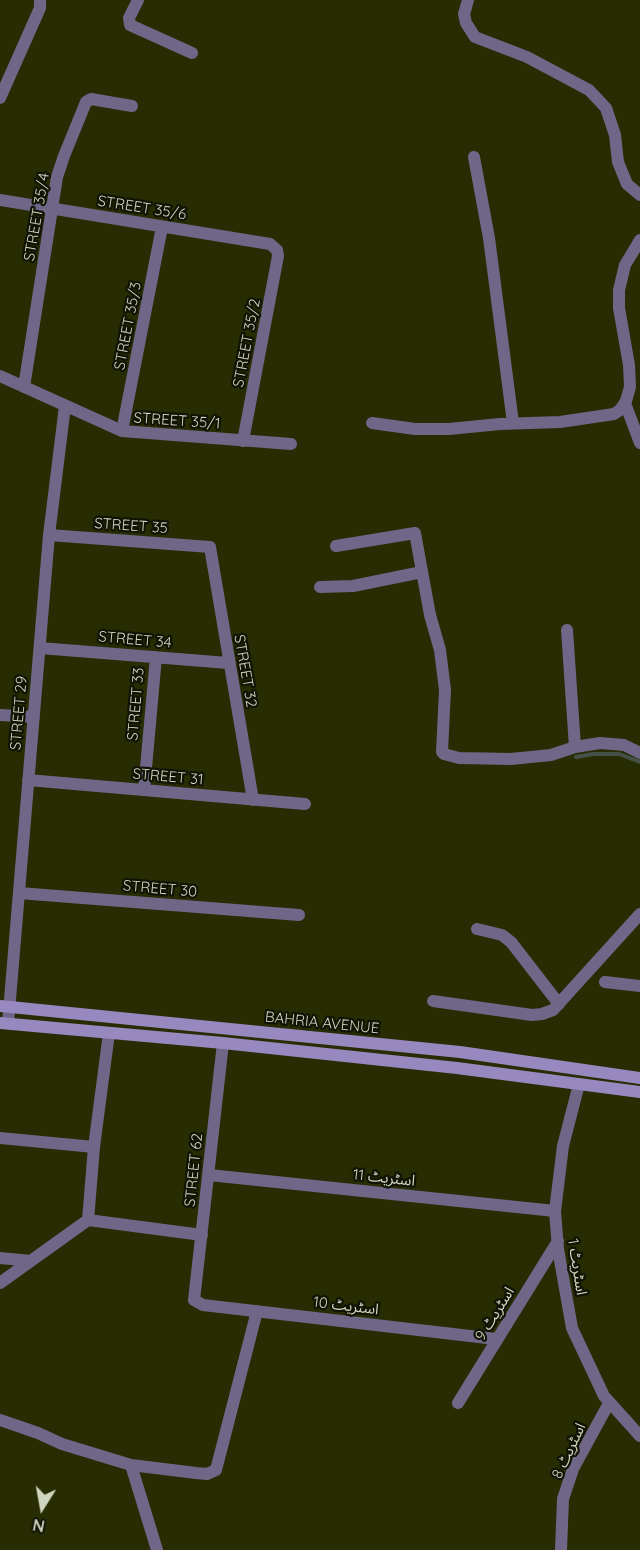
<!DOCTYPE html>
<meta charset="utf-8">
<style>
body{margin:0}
#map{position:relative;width:640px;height:1550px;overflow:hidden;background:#272c03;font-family:Quicksand,sans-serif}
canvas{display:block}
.north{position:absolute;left:12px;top:1478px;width:60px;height:60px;-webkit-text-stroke:4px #111304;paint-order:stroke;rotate:191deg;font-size:16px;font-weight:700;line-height:24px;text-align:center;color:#d0d5bf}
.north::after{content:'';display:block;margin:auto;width:21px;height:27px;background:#d0d5bf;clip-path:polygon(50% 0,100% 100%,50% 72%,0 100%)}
</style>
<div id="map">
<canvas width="640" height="1550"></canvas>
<div class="north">N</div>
</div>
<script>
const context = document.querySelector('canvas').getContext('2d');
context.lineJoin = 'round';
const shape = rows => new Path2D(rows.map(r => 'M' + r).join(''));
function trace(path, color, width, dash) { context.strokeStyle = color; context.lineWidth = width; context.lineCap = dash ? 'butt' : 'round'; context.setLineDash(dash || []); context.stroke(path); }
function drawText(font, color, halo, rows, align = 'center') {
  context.font = font + ' Quicksand,"Noto Sans Arabic",sans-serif'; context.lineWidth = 4.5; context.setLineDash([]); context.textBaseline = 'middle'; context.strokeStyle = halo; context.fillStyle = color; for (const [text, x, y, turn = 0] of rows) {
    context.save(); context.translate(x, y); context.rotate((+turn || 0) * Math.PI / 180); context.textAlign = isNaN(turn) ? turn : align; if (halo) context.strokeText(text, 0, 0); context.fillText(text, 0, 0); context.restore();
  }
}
const stream = shape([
 [576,757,593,754,619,754,640,762]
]);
const street = shape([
 [138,0,129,18,130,25,192,53],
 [468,0,464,14,466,23,475,37,527,57,589,90,606,108,615,135,618,162,627,184,640,195],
 [0,98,40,8,40,0],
 [474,157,489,238,513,423],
 [0,200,270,244,277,250,278,256,243,441],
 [0,376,122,431,291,444],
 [24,387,57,177,64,156,86,102,91,99,132,106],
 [625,403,640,443],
 [372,423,415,429,449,429,500,424,560,422,614,414,620,410,626,401,630,387,629,365,619,308,619,290,625,265,640,240],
 [122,431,162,227],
 [49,535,210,547,253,800],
 [336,546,415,533,430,615,440,650,445,690,442,752,444,754,459,758,511,759,551,755,575,747,600,743,624,745,640,753],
 [320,587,353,586,422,572],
 [567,630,575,747],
 [40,648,228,663],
 [0,715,34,717],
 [28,780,305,804],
 [144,790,156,657],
 [19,893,299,915],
 [477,929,502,935,511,942,559,1004],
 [605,982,640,986],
 [433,1001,532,1015,542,1014,553,1010,640,914],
 [8,1023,49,535,65,406],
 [223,1043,194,1300,203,1305,496,1339],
 [579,1084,563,1146,555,1211,558,1249,572,1328,604,1396,640,1436],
 [0,1138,94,1147],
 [209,1175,555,1211],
 [88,1220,94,1147,109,1033],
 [88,1220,202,1235],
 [0,1258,31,1261],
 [0,1283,88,1220],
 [458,1403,558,1241],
 [0,1420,38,1433,62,1444,131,1465,196,1473,207,1474,216,1470,257,1311],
 [131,1465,157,1550],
 [561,1550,563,1499,573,1469,609,1403]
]);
const secondary = shape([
 [0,1006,460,1052,640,1078],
 [0,1023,223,1043,457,1068,640,1092]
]);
const streetNames = [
 ["STREET 35/6",142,208,9],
 ["STREET 35/4",37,217,-80],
 ["STREET 35/3",128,326,-79],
 ["STREET 35/2",247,343,-79],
 ["STREET 35/1",177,421,4],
 ["STREET 35",131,526,4],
 ["STREET 34",135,640,5],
 ["STREET 32",245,671,80],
 ["STREET 33",136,704,-85],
 ["STREET 29",19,713,-85],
 ["STREET 31",168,777,5],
 ["STREET 30",160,889,5],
 ["BAHRIA AVENUE",322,1023,6],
 ["STREET 62",194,1170,-84],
 ["اسٹریٹ 11",384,1178,6],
 ["اسٹریٹ 1",577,1267,81],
 ["اسٹریٹ 10",346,1306,7],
 ["اسٹریٹ 9",495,1314,-58],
 ["اسٹریٹ 8",569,1451,-65]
];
trace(stream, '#445148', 4);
trace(street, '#6f6688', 12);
trace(secondary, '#9788bf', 12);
drawText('15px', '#d0d5bf', '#111304', streetNames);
</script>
